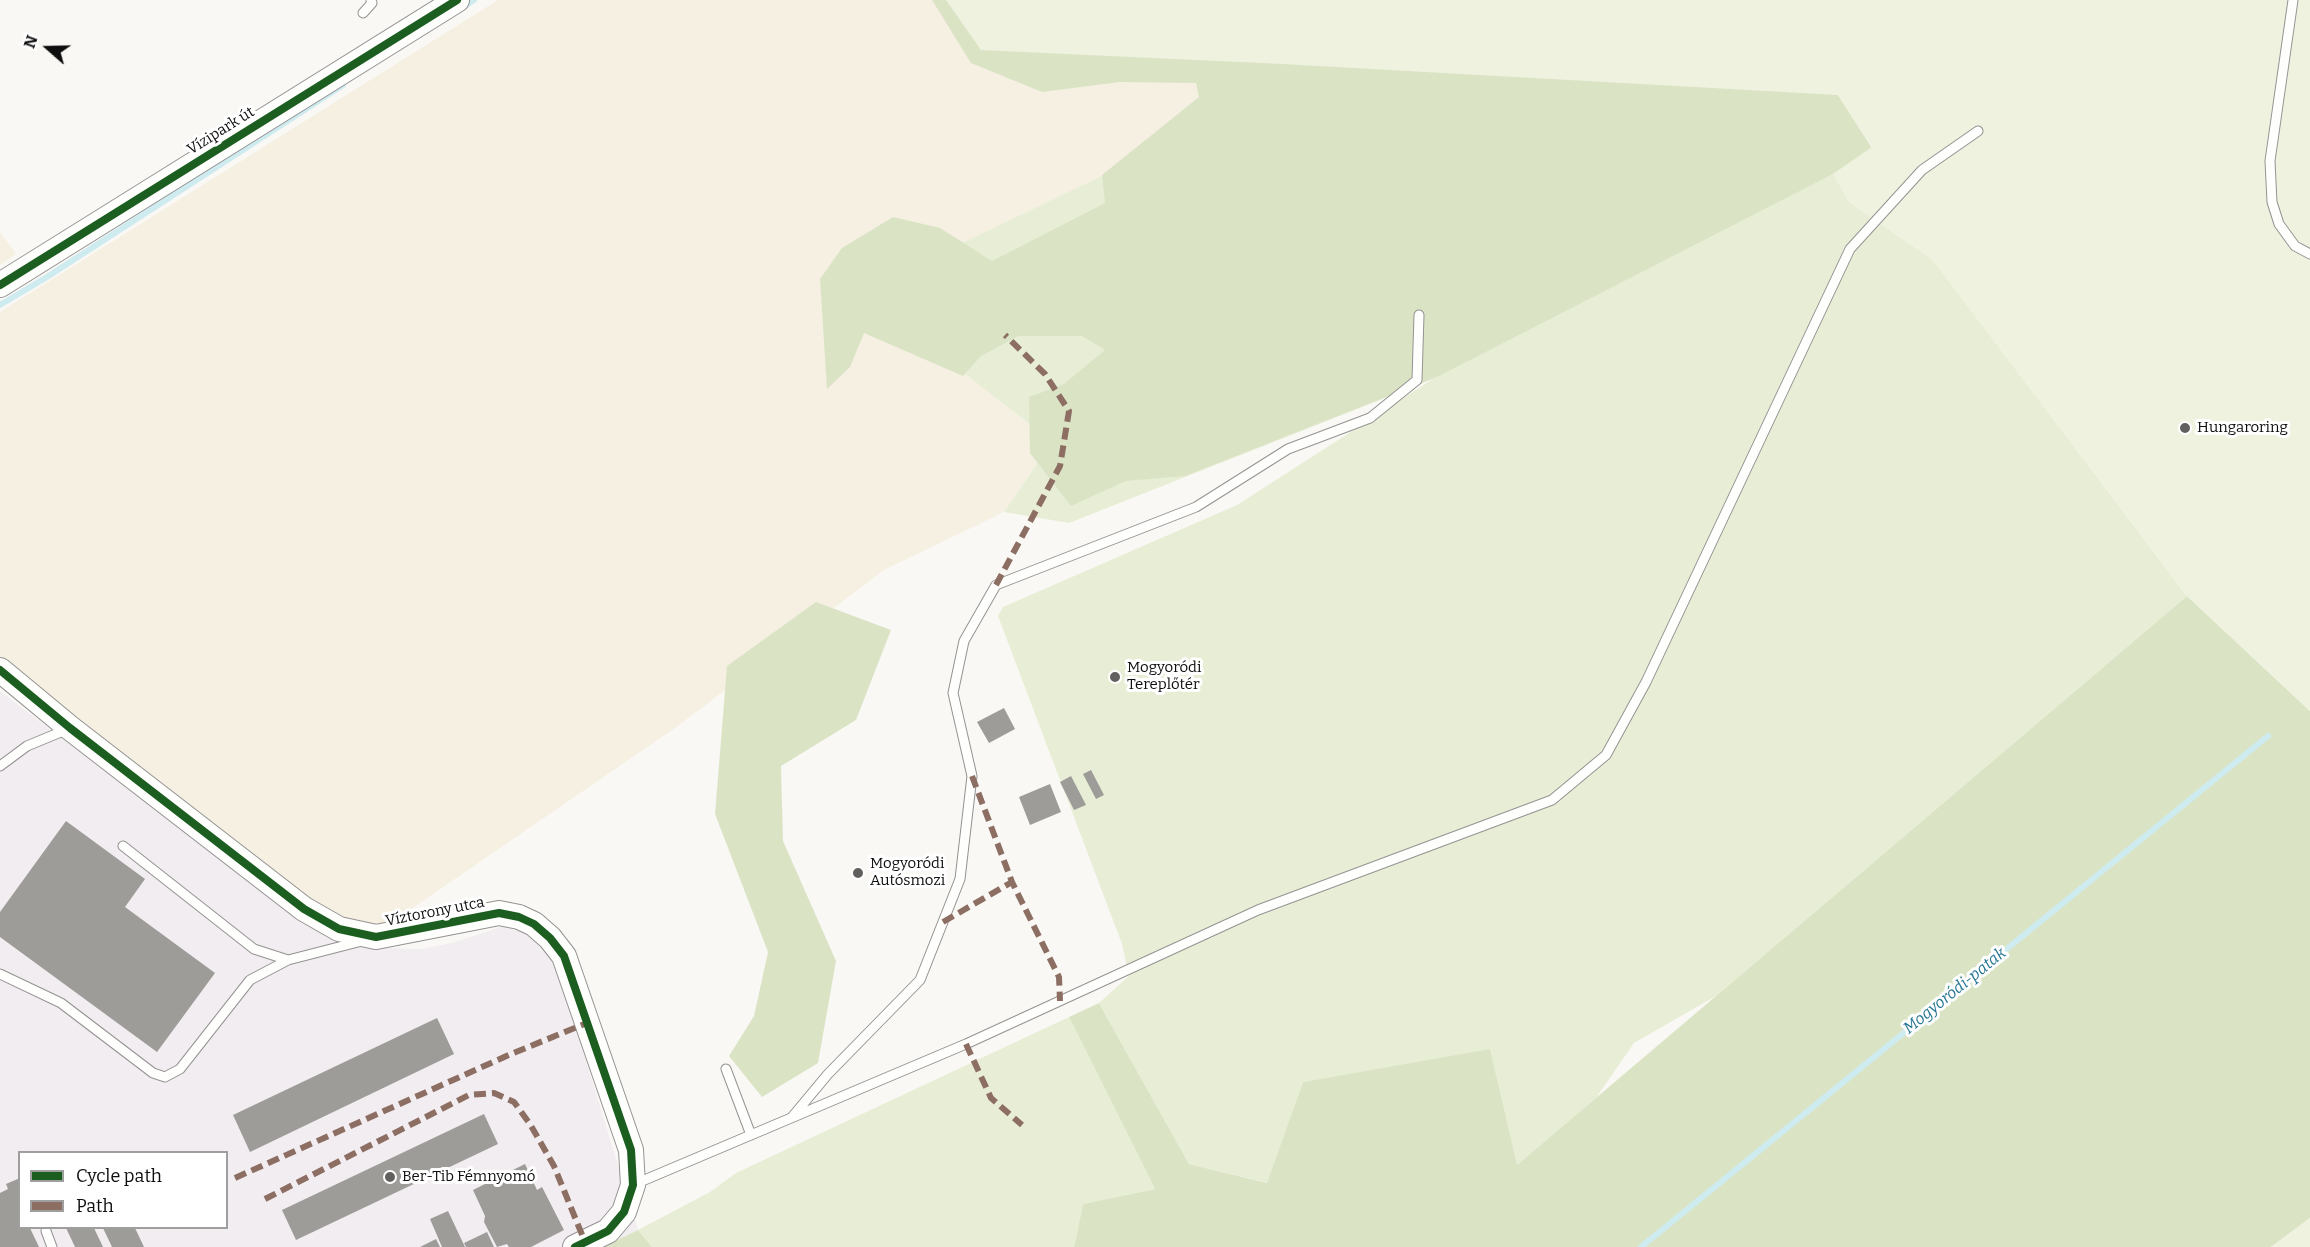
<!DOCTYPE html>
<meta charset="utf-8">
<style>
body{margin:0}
#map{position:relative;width:2310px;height:1247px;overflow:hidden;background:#faf8f4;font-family:Bitter,serif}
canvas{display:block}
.legend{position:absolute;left:18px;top:1151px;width:210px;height:78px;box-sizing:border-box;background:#fff;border:2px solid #9f9f9f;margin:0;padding:8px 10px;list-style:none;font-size:18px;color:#0e0e0e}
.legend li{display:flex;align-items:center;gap:12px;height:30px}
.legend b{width:30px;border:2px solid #9f9f9f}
.north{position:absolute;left:18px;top:18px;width:60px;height:60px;-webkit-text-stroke:4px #fff;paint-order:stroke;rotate:290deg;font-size:16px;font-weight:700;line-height:24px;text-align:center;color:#0e0e0e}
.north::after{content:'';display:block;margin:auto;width:21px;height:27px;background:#0e0e0e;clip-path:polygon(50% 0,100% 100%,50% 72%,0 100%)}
</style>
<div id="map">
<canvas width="2310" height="1247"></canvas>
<ul class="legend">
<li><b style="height:8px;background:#1b5e20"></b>Cycle path</li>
<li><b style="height:8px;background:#8d6e63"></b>Path</li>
</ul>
<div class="north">N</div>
</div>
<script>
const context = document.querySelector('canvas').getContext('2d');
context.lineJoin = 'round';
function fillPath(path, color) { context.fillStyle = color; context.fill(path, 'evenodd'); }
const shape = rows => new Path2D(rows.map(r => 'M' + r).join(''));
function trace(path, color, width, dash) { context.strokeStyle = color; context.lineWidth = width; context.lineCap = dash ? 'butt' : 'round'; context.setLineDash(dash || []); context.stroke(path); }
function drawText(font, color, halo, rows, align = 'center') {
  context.font = font + ' Bitter,serif'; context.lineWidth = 6; context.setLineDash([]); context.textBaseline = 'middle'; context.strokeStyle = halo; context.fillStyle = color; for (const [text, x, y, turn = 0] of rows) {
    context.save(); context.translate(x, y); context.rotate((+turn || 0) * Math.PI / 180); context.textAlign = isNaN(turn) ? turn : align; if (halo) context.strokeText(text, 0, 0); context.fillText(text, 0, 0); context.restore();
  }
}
const industrial = shape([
 [0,691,287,910,330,933,385,948,421,949,452,943,501,927,532,934,552,950,638,1230,603,1247,0,1247],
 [20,1152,226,1152,226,1228,20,1228]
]);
const farmland = shape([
 [498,0,946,0,1283,64,1262,99,861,292,1032,426,1037,464,1004,512,884,570,675,728,382,929,327,914,0,659,0,312],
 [0,232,16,254,0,265]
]);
const green = shape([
 [1262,99,1872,148,1848,201,1933,260,2187,596,1716,996,1634,1043,1596,1098,1516,1166,1490,1050,1303,1082,1268,1183,1189,1164,1099,1003,1129,976,1122,944,998,616,1003,607,1237,505,1433,379,1069,523,1004,512,1037,464,1032,426,860,292],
 [1069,1017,1155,1189,1083,1204,1074,1247,652,1247,638,1230,710,1192,736,1173]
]);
const forest = shape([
 [932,0,1113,0,1838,95,1872,148,1833,174,1437,377,1185,476,1126,481,1071,506,1030,453,1029,397,1064,384,1105,350,1082,336,1018,336,981,356,963,376,864,333,850,367,827,389,820,279,842,248,893,217,940,228,992,261,1105,203,1102,175,1199,97,1196,83,1120,82,1042,92,971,63],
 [2187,596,2310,711,2310,1218,2271,1247,1074,1247,1083,1204,1155,1189,1069,1017,1099,1003,1189,1164,1267,1183,1303,1082,1490,1049,1517,1165],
 [816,602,891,630,856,720,781,766,783,841,836,961,818,1063,762,1097,729,1056,754,1016,768,952,715,814,727,666],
 [638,1230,652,1247,603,1247]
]);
const pitch = shape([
 [946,0,2310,0,2310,711,2187,596,1933,260,1848,201,1833,174,1872,147,1838,95,1283,64,981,50],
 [2310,1218,2310,1247,2271,1247]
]);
const stream = shape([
 [462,8,474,0],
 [0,305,47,277,343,85],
 [1641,1247,2268,736]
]);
const building = shape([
 [1004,708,1015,729,989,743,977,722],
 [1091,770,1104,795,1096,799,1083,774],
 [1071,776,1086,805,1074,810,1060,782],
 [1050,784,1061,812,1030,825,1019,797],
 [66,821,145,879,125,907,215,973,157,1052,0,937,0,912],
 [437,1018,454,1054,250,1152,233,1115],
 [484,1114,498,1144,296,1240,282,1210],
 [525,1164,537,1190,542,1187,564,1230,531,1247,509,1247,507,1244,497,1247,484,1222,485,1216,473,1190],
 [20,1178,20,1228,30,1228,39,1247,0,1247,0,1193,8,1189,6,1184],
 [448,1211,465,1247,442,1247,430,1219],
 [66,1228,94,1228,103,1247,75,1247],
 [103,1228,135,1228,144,1247,112,1247],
 [487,1232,494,1247,466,1247,464,1243],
 [436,1239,440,1247,420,1247]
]);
const service = shape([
 [2293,0,2270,161,2272,202,2279,224,2295,246,2310,254],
 [363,13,372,3,371,0],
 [0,766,27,746,68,729],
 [123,846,254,949,288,960],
 [0,974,61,1003,153,1073,165,1077,180,1069,250,980,288,960,362,941],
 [726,1069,751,1135],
 [793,1116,828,1074,920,980,960,879,972,776,953,693,964,641,996,585,1196,507,1288,449,1370,418,1417,380,1419,315],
 [635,1184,966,1044,1258,910,1552,800,1606,755,1646,682,1850,249,1922,170,1978,131],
 [46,1231,52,1247]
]);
const tertiary = shape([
 [0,285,457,0],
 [0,670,70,728,304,909,339,929,376,937,499,913,519,917,534,924,550,938,564,956,631,1150,633,1185,624,1212,608,1231,575,1247]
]);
const quiet = shape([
 [996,585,1060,466,1069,411,1045,374,1005,335],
 [972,776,1012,882,1059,977,1060,1001],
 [943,922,1012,882],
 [966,1044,991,1098,1022,1125],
 [235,1178,511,1054,587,1023],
 [265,1199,469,1095,494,1093,514,1102,530,1124,554,1166,585,1242]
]);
const cycleway = shape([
 [0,285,457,0],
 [0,670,70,728,304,909,339,929,376,937,499,913,519,917,534,924,550,938,564,956,631,1150,633,1185,624,1212,608,1231,575,1247]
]);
const markers = [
 [2185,428,6,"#61605e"],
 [1115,677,6,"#61605e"],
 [858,873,6,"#61605e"],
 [390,1177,6,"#61605e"]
];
const streetNames = [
 ["Vízipark út",221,131,-32],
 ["Víztorony utca",435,912,-11]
];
const poiNames = [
 ["Hungaroring",2197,428],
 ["Mogyoródi",1127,668],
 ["Tereplőtér",1127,685],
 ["Mogyoródi",870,864],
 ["Autósmozi",870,881],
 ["Ber-Tib Fémnyomó",402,1177]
];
const waterNames = [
 ["Mogyoródi-patak",1955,991,-39]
];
fillPath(industrial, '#f1edf0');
fillPath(farmland, '#f5f0e2');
fillPath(green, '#e8eed6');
fillPath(forest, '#dae4c5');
fillPath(pitch, '#f0f2e0');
trace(stream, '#ceebf0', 6);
fillPath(building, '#9e9c99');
trace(service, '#949392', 11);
trace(tertiary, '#949392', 26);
trace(service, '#fefefd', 9);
trace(tertiary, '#fefefd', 24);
trace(quiet, '#8d6e63', 6, [12, 6]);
trace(cycleway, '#1b5e20', 8);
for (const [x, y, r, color] of markers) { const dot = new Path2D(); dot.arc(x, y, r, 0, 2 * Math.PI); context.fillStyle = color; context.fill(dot); trace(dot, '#fff', 2); }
drawText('15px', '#0e0e0e', '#fff', streetNames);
drawText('15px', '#0e0e0e', '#fff', poiNames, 'left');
drawText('italic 16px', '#257693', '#fff', waterNames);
</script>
